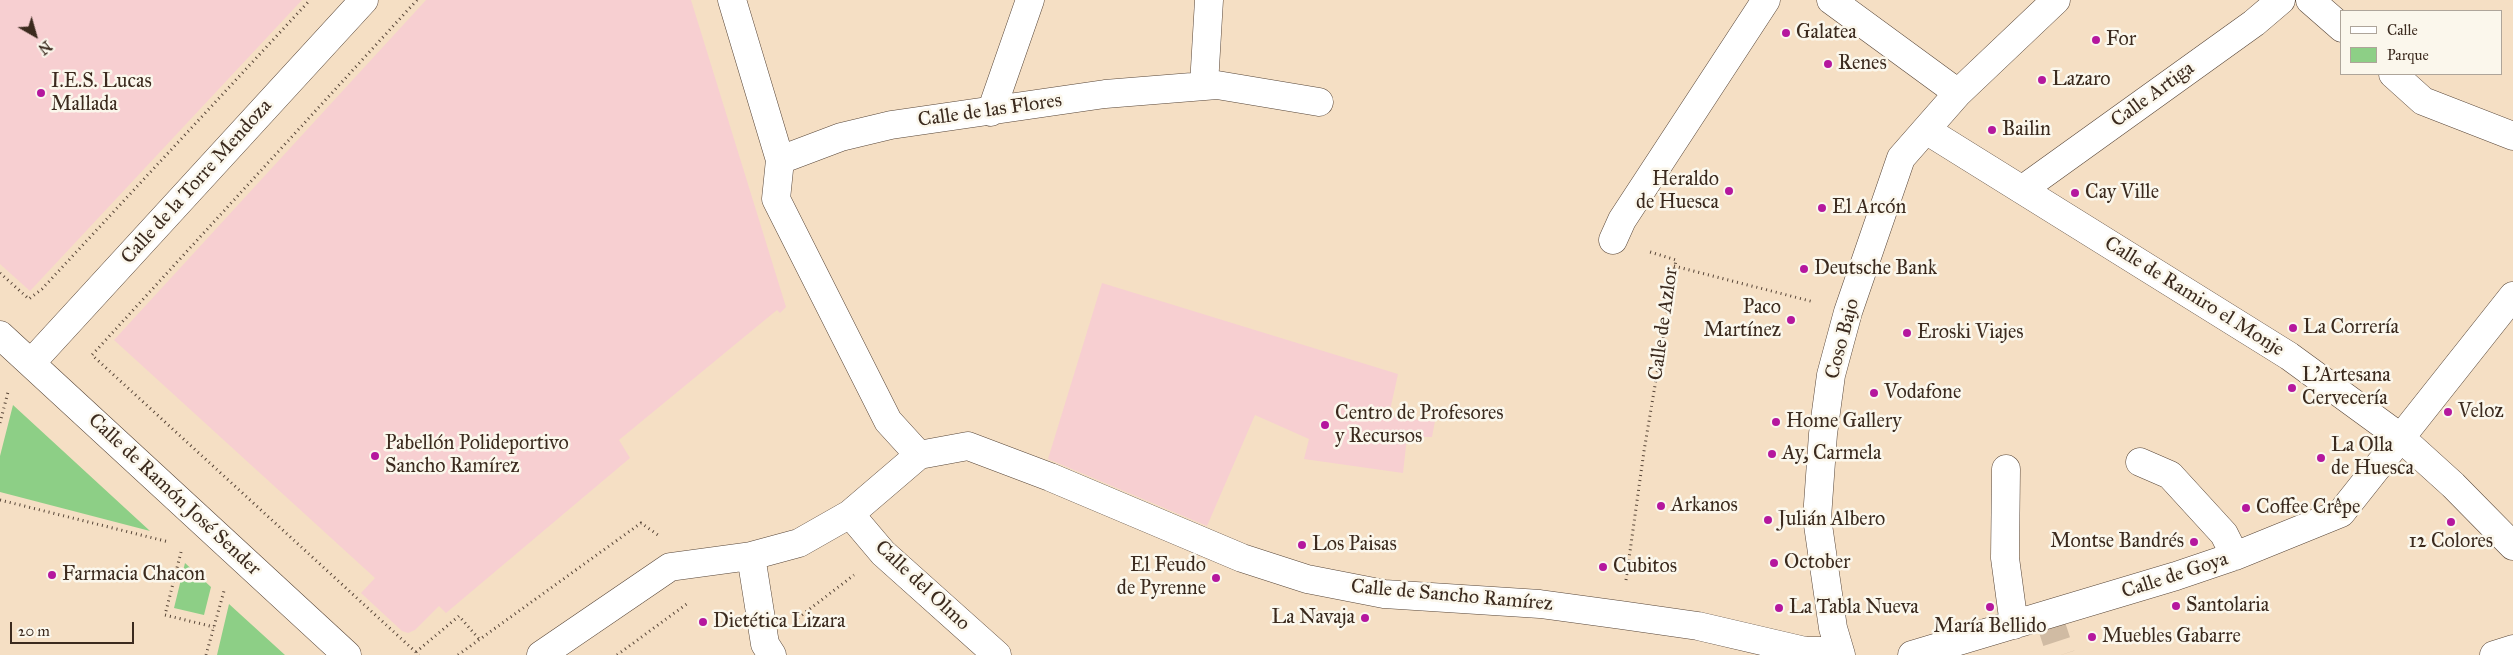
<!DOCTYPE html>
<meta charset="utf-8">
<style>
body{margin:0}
#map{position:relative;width:2513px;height:655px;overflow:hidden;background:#f5dfc4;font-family:"IM FELL Great Primer",serif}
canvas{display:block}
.legend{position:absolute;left:2340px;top:10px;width:162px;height:65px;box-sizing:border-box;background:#fbf7ec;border:1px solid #aea59a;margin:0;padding:6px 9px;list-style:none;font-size:15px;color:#3b2a1e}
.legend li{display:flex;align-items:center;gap:10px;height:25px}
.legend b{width:25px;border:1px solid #aea59a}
.north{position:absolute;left:10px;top:10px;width:50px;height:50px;-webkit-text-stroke:4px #fbf7ec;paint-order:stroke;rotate:142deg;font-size:14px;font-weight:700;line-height:20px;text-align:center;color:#3b2a1e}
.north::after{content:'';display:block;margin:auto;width:18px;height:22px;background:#3b2a1e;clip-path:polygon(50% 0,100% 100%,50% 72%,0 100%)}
.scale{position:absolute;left:10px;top:622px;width:124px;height:22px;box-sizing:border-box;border:2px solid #3b2a1e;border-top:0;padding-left:6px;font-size:15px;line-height:18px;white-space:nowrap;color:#3b2a1e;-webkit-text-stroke:4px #fbf7ec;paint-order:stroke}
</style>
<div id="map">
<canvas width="2513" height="655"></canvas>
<ul class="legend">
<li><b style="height:6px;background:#fff"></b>Calle</li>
<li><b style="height:14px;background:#8dcf86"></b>Parque</li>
</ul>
<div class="north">N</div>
<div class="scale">20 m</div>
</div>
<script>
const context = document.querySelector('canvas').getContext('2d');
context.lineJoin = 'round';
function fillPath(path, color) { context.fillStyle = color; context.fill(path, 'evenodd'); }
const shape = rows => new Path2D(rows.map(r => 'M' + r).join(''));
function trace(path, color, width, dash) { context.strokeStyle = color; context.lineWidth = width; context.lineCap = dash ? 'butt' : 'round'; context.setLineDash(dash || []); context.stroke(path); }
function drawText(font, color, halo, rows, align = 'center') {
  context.font = font + ' "IM FELL Great Primer",serif'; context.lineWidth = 5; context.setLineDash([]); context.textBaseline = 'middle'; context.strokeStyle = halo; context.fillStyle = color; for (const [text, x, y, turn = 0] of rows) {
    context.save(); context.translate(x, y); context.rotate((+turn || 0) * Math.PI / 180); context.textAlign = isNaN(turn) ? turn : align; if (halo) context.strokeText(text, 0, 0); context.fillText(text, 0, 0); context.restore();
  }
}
const built = shape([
 [0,0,302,0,30,291,0,264],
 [426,0,691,0,786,307,780,313,777,310,619,440,630,458,446,613,439,606,415,630,408,633,402,631,361,593,375,578,114,340],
 [1102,283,1398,374,1389,415,1401,418,1435,421,1432,437,1407,437,1403,473,1304,459,1309,439,1255,415,1207,526,1048,459]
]);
const green = shape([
 [13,405,150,531,0,492,0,456],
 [185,563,211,587,204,615,174,608],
 [229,604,285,655,217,655]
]);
const minorTunnel = shape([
 [2048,615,2061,655]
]);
const path = shape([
 [417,0,92,355,419,655],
 [1674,266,1814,302],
 [0,273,29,299,42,289,310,0],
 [0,423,8,392],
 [0,500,169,542],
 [181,552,165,615,214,627],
 [1626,580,1644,451,1676,260,1647,251],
 [798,618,854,575],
 [416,652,459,616,479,639],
 [206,655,224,591],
 [458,655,641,523,658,535],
 [617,655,688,603]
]);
const minor = shape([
 [732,0,780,160,776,199,888,421,919,455],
 [1831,0,1958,93],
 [2310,0,2342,28],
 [2393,74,2423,101,2513,136],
 [1204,85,1209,0],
 [991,112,1030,0],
 [1926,130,2289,356,2400,437,2453,485,2513,546],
 [780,160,841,137,891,125,1105,94,1217,85,1319,102],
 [2023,189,2254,23,2281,0],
 [1613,240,1622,220,1766,0],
 [0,335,347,655],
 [31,363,364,0],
 [2140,462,2170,475,2224,534,2235,556],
 [2006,469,2005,558,2014,625],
 [850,514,883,553,997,655],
 [751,556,765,644,772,655],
 [541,655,670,567,751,556,799,543,850,514,919,455,968,446,1050,477,1242,558,1307,579,1384,594,1540,604,1621,615,1698,626,1805,651,1826,651,1838,647],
 [1841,655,1833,628,1817,518,1823,434,1831,375,1848,312,1901,158,1958,93,2056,0],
 [1912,655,2176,576,2235,556,2341,513,2513,296],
 [2494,655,2513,649]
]);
const markers = [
 [1786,33,5,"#b5179e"],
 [2096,40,5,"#b5179e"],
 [1828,64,5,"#b5179e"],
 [2042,80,5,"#b5179e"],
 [41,93,5,"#b5179e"],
 [1992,130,5,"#b5179e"],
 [1729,191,5,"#b5179e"],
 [2075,193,5,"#b5179e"],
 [1822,208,5,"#b5179e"],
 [1804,269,5,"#b5179e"],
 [1791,320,5,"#b5179e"],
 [2293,328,5,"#b5179e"],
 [1907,333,5,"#b5179e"],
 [2292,388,5,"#b5179e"],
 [1874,393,5,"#b5179e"],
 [2448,412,5,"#b5179e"],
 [1776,422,5,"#b5179e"],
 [1325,425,5,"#b5179e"],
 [1772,454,5,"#b5179e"],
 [375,456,5,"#b5179e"],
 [2321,458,5,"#b5179e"],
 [1661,506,5,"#b5179e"],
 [2246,508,5,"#b5179e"],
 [1768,520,5,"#b5179e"],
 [2451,522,5,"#b5179e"],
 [2194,542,5,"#b5179e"],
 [1302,545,5,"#b5179e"],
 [1774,563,5,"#b5179e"],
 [1603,567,5,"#b5179e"],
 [52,575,5,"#b5179e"],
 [1216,578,5,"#b5179e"],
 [2176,606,5,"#b5179e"],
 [1990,607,5,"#b5179e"],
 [1779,608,5,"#b5179e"],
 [1365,618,5,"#b5179e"],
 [703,622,5,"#b5179e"],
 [2092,637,5,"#b5179e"]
];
const poiNames = [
 ["Galatea",1796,33],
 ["For",2106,40],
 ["Renes",1838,64],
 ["Lazaro",2052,80],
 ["I.E.S. Lucas",51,82],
 ["Mallada",51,105],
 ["Bailin",2002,130],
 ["Heraldo",1719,180,"right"],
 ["de Huesca",1719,203,"right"],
 ["Cay Ville",2085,193],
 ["El Arcón",1832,208],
 ["Deutsche Bank",1814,269],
 ["Paco",1781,308,"right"],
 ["Martínez",1781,331,"right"],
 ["La Correría",2303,328],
 ["Eroski Viajes",1917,333],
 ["L'Artesana",2302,376],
 ["Cervecería",2302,399],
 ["Vodafone",1884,393],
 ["Veloz",2458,412],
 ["Centro de Profesores",1335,414],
 ["y Recursos",1335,437],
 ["Home Gallery",1786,422],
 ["Pabellón Polideportivo",385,444],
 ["Sancho Ramírez",385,467],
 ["La Olla",2331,446],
 ["de Huesca",2331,469],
 ["Ay, Carmela",1782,454],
 ["Arkanos",1671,506],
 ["Coffee Crêpe",2256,508],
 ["Julián Albero",1778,520],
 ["Montse Bandrés",2184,542,"right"],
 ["12 Colores",2451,542,"center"],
 ["Los Paisas",1312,545],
 ["October",1784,563],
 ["El Feudo",1206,566,"right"],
 ["de Pyrenne",1206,589,"right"],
 ["Cubitos",1613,567],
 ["Farmacia Chacon",62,575],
 ["Santolaria",2186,606],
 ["La Tabla Nueva",1789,608],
 ["La Navaja",1355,618,"right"],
 ["Dietética Lizara",713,622],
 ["María Bellido",1990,627,"center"],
 ["Muebles Gabarre",2102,637]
];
const streetNames = [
 ["Calle Artiga",2153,95,-36],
 ["Calle de las Flores",990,111,-8],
 ["Calle de la Torre Mendoza",197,182,-48],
 ["Calle de Ramiro el Monje",2194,297,32],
 ["Calle de Azlor",1664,324,-82],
 ["Coso Bajo",1843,339,-75],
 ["Calle de Ramón José Sender",174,495,43],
 ["Calle de Goya",2175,576,-18],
 ["Calle del Olmo",922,586,43],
 ["Calle de Sancho Ramírez",1452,596,5]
];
fillPath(built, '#f7cfd1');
fillPath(green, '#8dcf86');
trace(minorTunnel, '#d0bba3', 28, [28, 14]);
trace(minor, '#574537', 29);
trace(path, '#574537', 3, [1, 4]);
trace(minor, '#fff', 28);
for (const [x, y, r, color] of markers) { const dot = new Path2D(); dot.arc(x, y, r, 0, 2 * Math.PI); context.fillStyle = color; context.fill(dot); trace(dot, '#fbf7ec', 2); }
drawText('20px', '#3b2a1e', '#fbf7ec', poiNames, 'left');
drawText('20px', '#3b2a1e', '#fbf7ec', streetNames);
</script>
